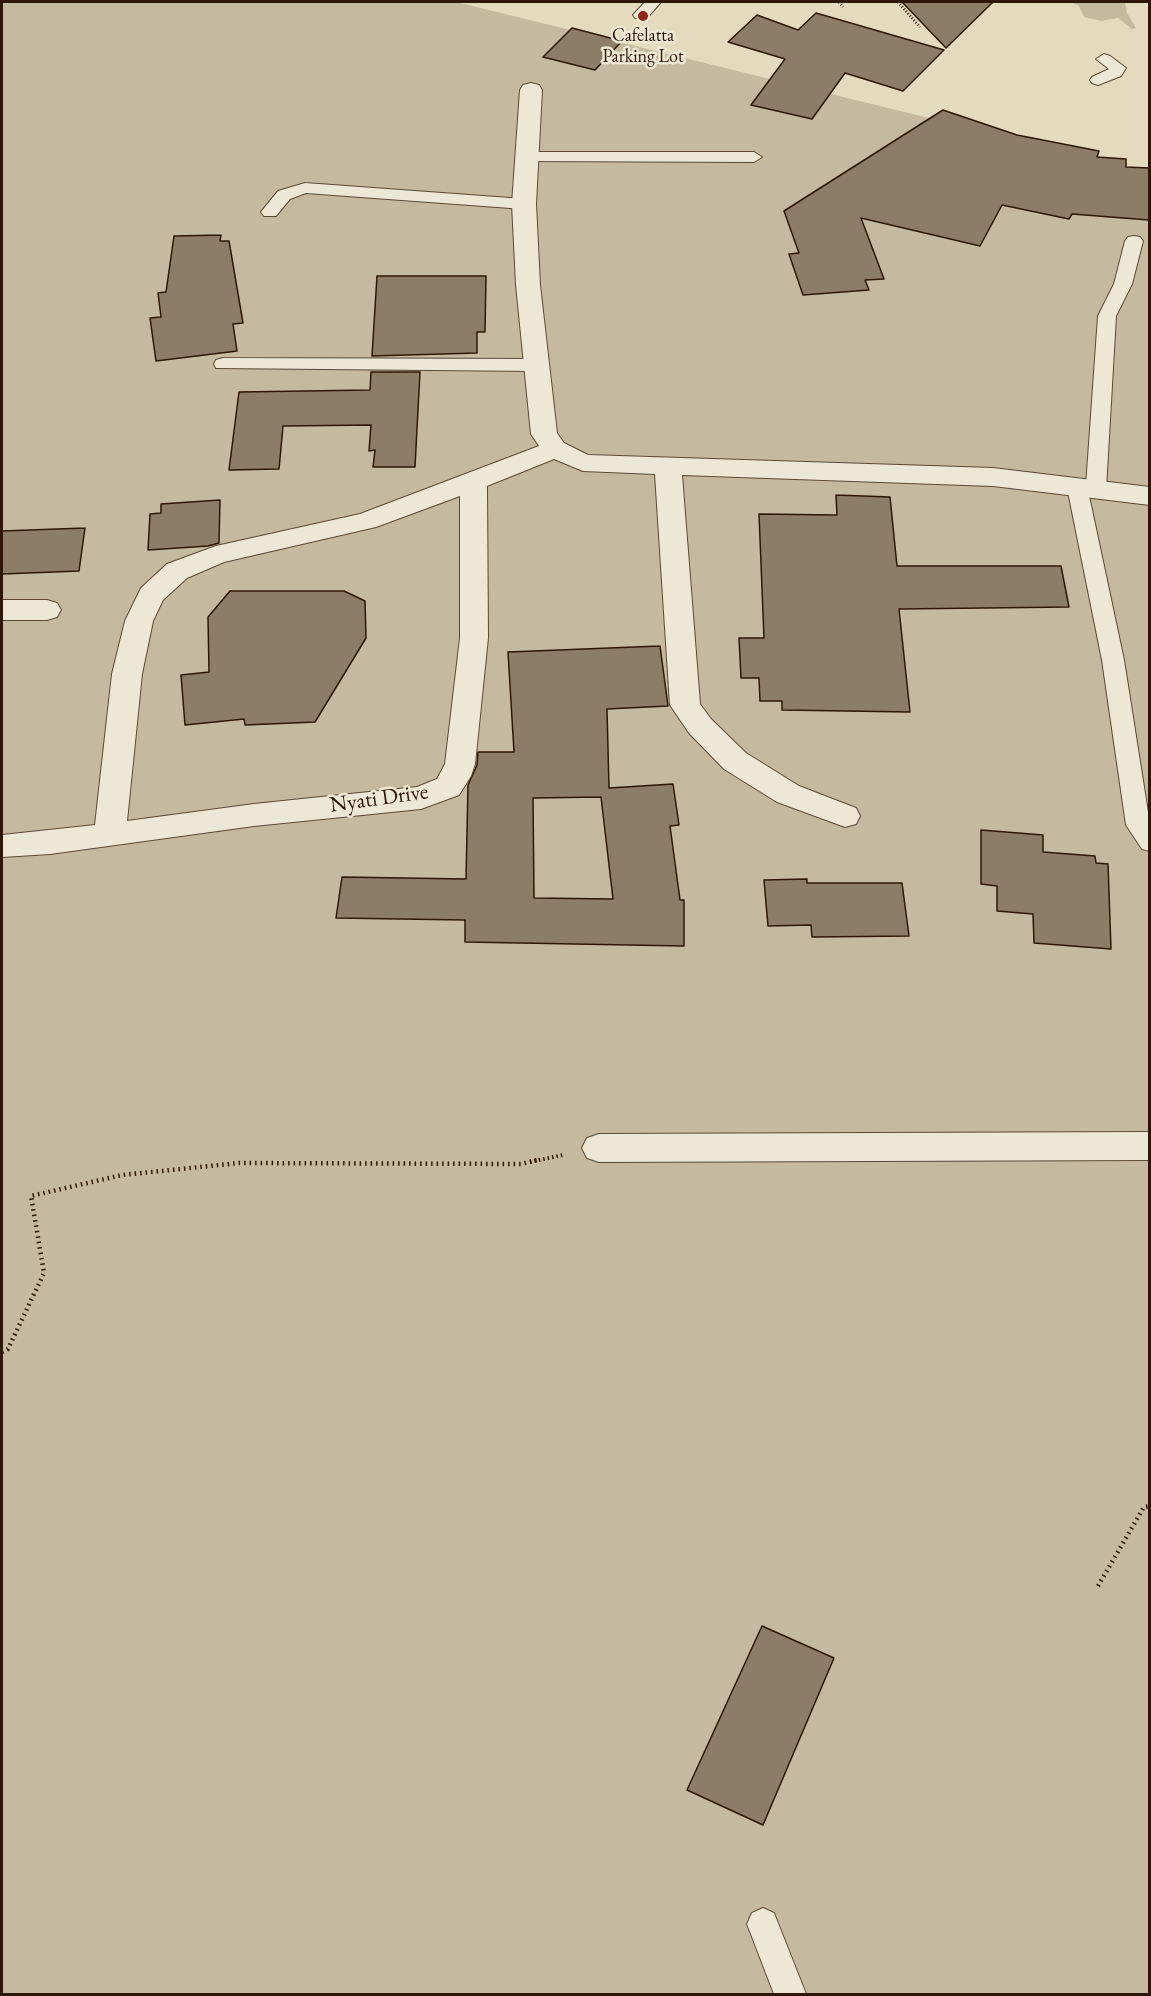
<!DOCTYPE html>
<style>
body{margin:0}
#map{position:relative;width:1151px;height:1996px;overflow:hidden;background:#e4dbbe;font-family:"EB Garamond",serif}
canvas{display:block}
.frame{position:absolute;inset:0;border:3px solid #2e1706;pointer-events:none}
</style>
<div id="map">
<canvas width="1151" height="1996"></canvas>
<div class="frame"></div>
</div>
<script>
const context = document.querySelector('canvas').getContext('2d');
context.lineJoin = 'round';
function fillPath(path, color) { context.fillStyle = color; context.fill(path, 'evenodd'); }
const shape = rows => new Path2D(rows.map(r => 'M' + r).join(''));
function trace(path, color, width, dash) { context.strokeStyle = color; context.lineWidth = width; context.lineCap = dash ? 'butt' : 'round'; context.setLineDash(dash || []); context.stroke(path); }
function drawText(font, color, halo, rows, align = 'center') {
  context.font = font + ' "EB Garamond",serif'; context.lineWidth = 5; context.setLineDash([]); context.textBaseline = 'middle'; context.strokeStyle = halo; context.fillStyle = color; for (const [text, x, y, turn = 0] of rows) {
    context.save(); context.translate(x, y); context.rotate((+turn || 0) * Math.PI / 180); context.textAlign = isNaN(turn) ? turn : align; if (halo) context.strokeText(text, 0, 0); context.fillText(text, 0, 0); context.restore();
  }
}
const green = shape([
 [2,2,456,2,1149,172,1149,1994,2,1994],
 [1070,2,1125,2,1127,13,1136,28,1132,29,1118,18,1101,21,1084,17,1079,6]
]);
const building = shape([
 [902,2,993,2,946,48,902,2],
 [816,13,944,50,903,91,845,73,812,119,751,105,785,59,728,42,757,15,798,30,816,13],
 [572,28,622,41,595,70,543,57,572,28],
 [943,110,1017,135,1099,151,1097,157,1126,159,1126,167,1149,168,1149,220,1072,214,1069,219,1002,205,980,246,861,218,884,279,865,280,869,290,803,295,789,254,799,253,784,211,943,110],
 [221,235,220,241,229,241,243,323,233,324,237,351,156,361,150,318,161,317,158,293,166,292,174,236,221,235],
 [377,276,486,276,485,332,477,332,477,353,372,356,377,276],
 [371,372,420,372,415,467,373,467,375,450,369,451,371,425,283,426,279,469,229,470,239,392,370,390,371,372],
 [836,495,890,497,897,566,1061,566,1069,607,899,609,910,712,782,710,782,701,760,701,759,678,741,678,739,638,764,638,759,514,837,515,836,495],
 [220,500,219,543,208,546,148,550,150,514,161,513,161,504,220,500],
 [85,528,79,571,2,574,2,531,85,528],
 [230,591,344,591,365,601,366,638,315,722,245,725,244,719,185,725,181,675,209,672,208,617,230,591],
 [660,646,668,706,607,709,609,788,673,784,679,825,670,826,680,900,684,900,684,946,465,942,465,920,336,918,342,877,466,879,468,785,477,765,478,752,514,752,508,652,660,646],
 [601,797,613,899,534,898,533,798,601,797],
 [981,830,1043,835,1043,852,1095,856,1096,863,1108,864,1111,949,1034,943,1033,914,997,911,997,886,981,884,981,830],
 [807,879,807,883,902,883,909,936,812,937,811,925,768,926,764,880,807,879],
 [762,1626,834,1658,763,1825,687,1790,762,1626]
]);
const pathFar2 = shape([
 [839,2,843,7],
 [898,2,920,27]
]);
const pathFar1 = shape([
 [530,1162,563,1155]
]);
const path = shape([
 [2,1352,8,1349,44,1273,31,1196,122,1175,239,1163,521,1164,537,1160],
 [1098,1586,1144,1507,1150,1506]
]);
const service = shape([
 [645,2,661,2,647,18,635,18,633,15,645,2],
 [1104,54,1110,56,1126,68,1121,76,1098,85,1092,83,1090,80,1092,77,1109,69,1096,59,1104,54],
 [527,152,754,152,762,157,754,162,521,161,519,157,527,152],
 [305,183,524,199,530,200,533,204,530,208,524,209,306,193,290,199,276,216,264,216,261,212,278,191,305,183],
 [1134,236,1140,237,1143,241,1132,284,1116,316,1106,489,1103,493,1096,495,1088,491,1124,660,1150,825,1150,851,1142,849,1126,825,1102,660,1067,487,1070,483,1077,481,1084,483,1086,486,1098,316,1114,284,1125,241,1128,237,1134,236],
 [223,358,537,359,544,361,546,365,544,369,537,371,216,368,214,364,216,360,223,358],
 [763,1908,774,1913,806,1994,774,1994,747,1924,752,1913,763,1908]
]);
const minor = shape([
 [531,83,539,85,542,90,536,204,540,285,557,433,564,443,588,455,993,468,1150,487,1150,505,993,486,682,475,700,704,711,719,746,753,799,786,856,808,860,816,856,824,845,827,777,802,724,769,689,733,670,705,655,474,583,471,554,459,487,486,488,638,475,764,471,776,459,795,421,809,254,826,50,854,2,857,2,835,95,825,112,674,125,621,141,588,167,564,216,546,360,514,539,446,531,434,516,285,512,204,520,90,523,85,531,83],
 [460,496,460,638,445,764,437,779,417,787,254,804,127,821,142,674,153,621,163,600,187,578,224,562,376,527,460,496],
 [2,600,47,600,57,603,61,610,57,617,47,620,2,620,2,600],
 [1150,1132,1150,1160,599,1162,587,1158,582,1148,587,1138,599,1134,1150,1132]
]);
const markers = [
 [643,16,6,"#8f2418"]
];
const farPoinames = [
 ["Cafelatta",643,36],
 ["Parking Lot",643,57]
];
const streetNames = [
 ["Nyati Drive",379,799,-8]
];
fillPath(green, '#c5ba9f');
fillPath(building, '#8d7d66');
trace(building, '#2e1706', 1.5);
trace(service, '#5c4834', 2);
trace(minor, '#5c4834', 2);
trace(pathFar2, '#2e1706', 3, [1, 2]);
trace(pathFar1, '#2e1706', 4, [1.5, 3]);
trace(path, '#2e1706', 4.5, [1.5, 4]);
fillPath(service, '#ede8d5');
fillPath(minor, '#ede8d5');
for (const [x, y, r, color] of markers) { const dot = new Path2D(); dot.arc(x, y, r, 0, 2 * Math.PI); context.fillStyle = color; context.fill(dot); trace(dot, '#ede8d5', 2); }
drawText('18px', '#2e1706', '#ede8d5', farPoinames);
drawText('22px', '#2e1706', '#ede8d5', streetNames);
</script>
